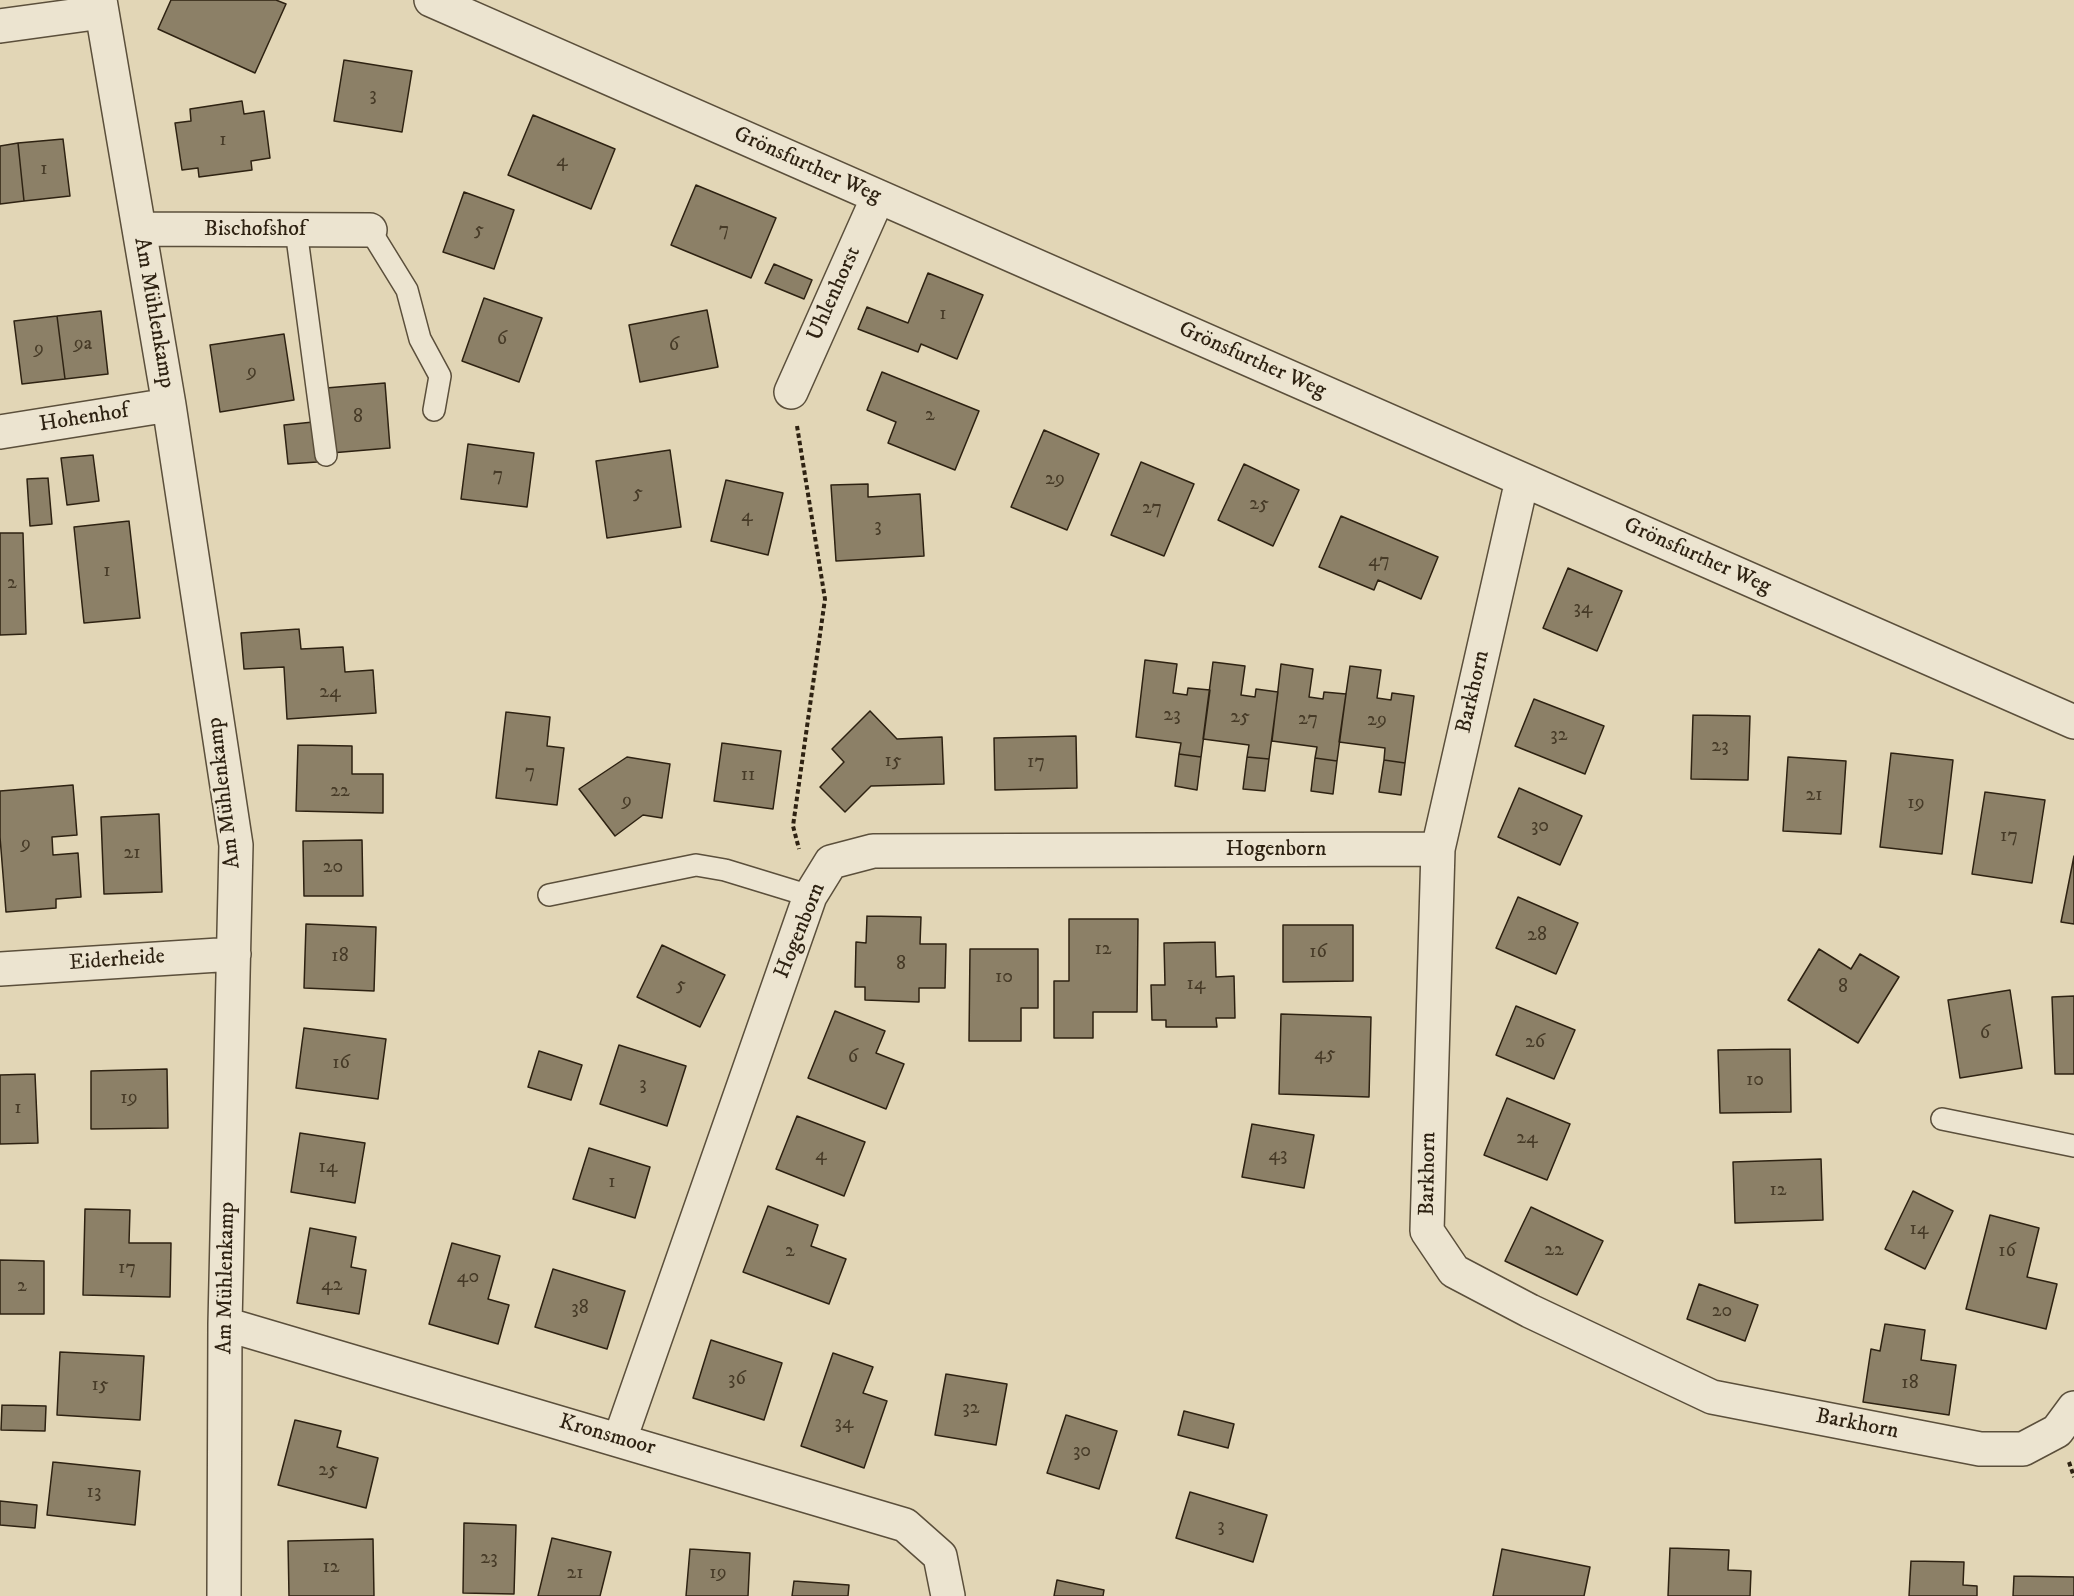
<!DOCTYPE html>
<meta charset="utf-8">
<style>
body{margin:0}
canvas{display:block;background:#e2d6b6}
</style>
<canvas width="2074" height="1596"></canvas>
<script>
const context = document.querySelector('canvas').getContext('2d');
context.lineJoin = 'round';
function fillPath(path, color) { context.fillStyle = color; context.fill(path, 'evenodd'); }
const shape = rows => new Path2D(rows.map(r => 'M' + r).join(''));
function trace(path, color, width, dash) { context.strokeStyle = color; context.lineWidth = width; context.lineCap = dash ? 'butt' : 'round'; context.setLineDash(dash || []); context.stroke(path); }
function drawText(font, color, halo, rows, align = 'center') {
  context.font = font + ' "IM FELL DW Pica",serif'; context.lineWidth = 4.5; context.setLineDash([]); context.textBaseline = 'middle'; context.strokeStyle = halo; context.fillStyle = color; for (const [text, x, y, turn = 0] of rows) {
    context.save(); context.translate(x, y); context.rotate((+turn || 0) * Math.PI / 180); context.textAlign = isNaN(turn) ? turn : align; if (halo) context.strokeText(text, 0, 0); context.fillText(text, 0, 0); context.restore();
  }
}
const building = shape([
 [171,0,276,0,286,4,255,73,158,29,171,0],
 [344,60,412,71,402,132,334,121,344,60],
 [242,101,244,114,264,111,270,158,251,161,252,170,199,177,198,168,182,170,175,123,191,121,190,109,242,101],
 [533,115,615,149,591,209,508,175,533,115],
 [63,139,70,196,24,201,18,143,63,139],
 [18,143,24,201,0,204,0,146,18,143],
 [696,185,776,218,751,278,671,245,696,185],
 [464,192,514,210,494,269,443,252,464,192],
 [774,264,812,280,804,299,765,283,774,264],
 [928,273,983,295,957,359,921,344,918,352,858,329,867,307,908,323,928,273],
 [484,298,542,318,519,382,462,361,484,298],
 [707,310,718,367,640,382,629,325,707,310],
 [101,311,108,374,65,379,57,316,101,311],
 [57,316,65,379,22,384,14,321,57,316],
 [284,334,294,400,220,412,210,345,284,334],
 [882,372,979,411,955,470,888,443,896,422,867,410,882,372],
 [385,383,390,448,331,453,326,388,385,383],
 [313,422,317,462,288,464,284,425,313,422],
 [1044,430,1099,454,1067,530,1011,507,1044,430],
 [468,444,534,453,527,507,461,499,468,444],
 [670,450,681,527,607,538,596,461,670,450],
 [93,455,99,501,67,505,61,458,93,455],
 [1141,462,1194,484,1164,556,1111,535,1141,462],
 [1244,464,1299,490,1273,546,1218,520,1244,464],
 [48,478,52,524,30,526,27,479,48,478],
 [726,480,783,493,768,555,711,541,726,480],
 [868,484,868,497,920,494,924,556,836,561,831,485,868,484],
 [1341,516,1438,557,1421,599,1378,580,1374,590,1319,567,1341,516],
 [129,521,140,618,84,623,74,527,129,521],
 [0,533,23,533,26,634,0,635,0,533],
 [1568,568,1622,591,1597,651,1543,628,1568,568],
 [299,629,301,649,343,647,345,672,373,670,376,713,287,719,284,667,244,669,241,633,299,629],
 [1145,660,1177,664,1173,693,1187,695,1188,688,1210,690,1201,757,1179,754,1181,743,1136,737,1145,660],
 [1213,662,1245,666,1241,695,1255,697,1256,689,1278,692,1269,759,1247,757,1249,745,1203,739,1213,662],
 [1281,664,1313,669,1309,697,1323,699,1324,692,1346,694,1337,761,1315,758,1317,747,1272,741,1281,664],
 [1350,666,1381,670,1377,698,1391,700,1392,693,1414,696,1405,763,1384,760,1385,748,1339,742,1350,666],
 [1534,699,1604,726,1585,774,1515,746,1534,699],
 [870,711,897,739,942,737,944,784,871,786,845,812,820,787,844,762,832,749,870,711],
 [506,712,550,717,547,746,564,748,557,805,496,798,506,712],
 [1693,715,1750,716,1748,780,1691,779,1693,715],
 [1076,736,1077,788,995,790,994,738,1076,736],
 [722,743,781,751,773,809,714,801,722,743],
 [298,745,352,746,352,774,383,774,383,813,296,811,298,745],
 [1891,753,1953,760,1942,854,1880,847,1891,753],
 [1179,754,1201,757,1197,790,1175,786,1179,754],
 [627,757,670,764,662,818,643,815,615,836,579,789,627,757],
 [1247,757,1269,759,1265,791,1243,789,1247,757],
 [1788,757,1846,761,1841,834,1783,831,1788,757],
 [1315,758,1337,761,1333,794,1311,791,1315,758],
 [1384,760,1405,763,1401,795,1379,792,1384,760],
 [73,785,77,835,52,837,53,855,78,853,81,897,56,899,56,908,6,912,0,837,0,791,73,785],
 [1519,788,1582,816,1560,865,1498,837,1519,788],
 [1985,792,2045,800,2032,883,1972,874,1985,792],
 [159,814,162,892,104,894,101,817,159,814],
 [362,840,363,896,304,896,303,841,362,840],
 [2074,856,2074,924,2061,922,2074,856],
 [1518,897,1578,923,1556,974,1496,948,1518,897],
 [867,916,921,917,920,944,946,944,945,988,919,988,919,1002,865,1000,865,987,855,987,856,942,866,943,867,916],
 [1069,919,1138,919,1137,1012,1093,1012,1093,1038,1054,1038,1054,981,1069,981,1069,919],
 [306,924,376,927,374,991,304,988,306,924],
 [1283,925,1353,925,1353,981,1283,982,1283,925],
 [1215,942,1216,977,1234,976,1235,1018,1216,1018,1217,1027,1166,1027,1166,1020,1152,1020,1151,985,1165,985,1164,943,1215,942],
 [662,945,725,975,700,1027,637,997,662,945],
 [970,949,1038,949,1038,1008,1021,1008,1021,1041,969,1041,970,949],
 [1819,949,1851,969,1860,954,1899,977,1858,1043,1788,1000,1819,949],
 [2010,990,2022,1068,1960,1078,1948,1000,2010,990],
 [2074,996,2074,1074,2055,1074,2052,997,2074,996],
 [1516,1006,1575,1030,1554,1079,1496,1055,1516,1006],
 [835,1011,885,1031,876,1053,904,1064,886,1109,808,1078,835,1011],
 [1281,1014,1371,1017,1369,1097,1279,1094,1281,1014],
 [304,1028,386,1039,378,1099,296,1088,304,1028],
 [619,1045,686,1066,667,1126,600,1104,619,1045],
 [1790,1049,1791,1112,1720,1113,1718,1050,1790,1049],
 [539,1051,582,1065,571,1100,528,1087,539,1051],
 [167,1069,168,1128,91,1129,91,1071,167,1069],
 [35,1074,38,1143,0,1144,0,1075,35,1074],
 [1507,1098,1570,1124,1547,1180,1484,1155,1507,1098],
 [797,1116,865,1142,844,1196,776,1169,797,1116],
 [1252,1124,1314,1135,1304,1188,1242,1177,1252,1124],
 [300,1133,365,1143,355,1203,291,1192,300,1133],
 [589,1148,650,1167,635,1218,573,1199,589,1148],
 [1821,1159,1823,1220,1735,1223,1733,1162,1821,1159],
 [1913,1191,1953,1211,1925,1269,1885,1249,1913,1191],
 [768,1206,818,1225,811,1246,846,1259,829,1304,743,1272,768,1206],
 [1531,1207,1603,1241,1577,1295,1505,1261,1531,1207],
 [85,1209,130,1210,129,1243,171,1243,170,1297,83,1295,85,1209],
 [1990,1215,2039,1228,2027,1277,2057,1284,2046,1329,1966,1309,1990,1215],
 [310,1228,356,1237,351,1267,366,1270,359,1314,297,1303,310,1228],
 [452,1243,500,1256,488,1299,509,1305,498,1344,429,1324,452,1243],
 [0,1260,44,1261,44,1314,0,1314,0,1260],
 [553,1269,625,1291,607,1349,535,1327,553,1269],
 [1699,1284,1758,1305,1745,1341,1687,1319,1699,1284],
 [1885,1324,1925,1330,1921,1360,1956,1365,1949,1415,1863,1402,1871,1349,1880,1351,1885,1324],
 [711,1340,782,1363,764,1420,693,1398,711,1340],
 [60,1352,144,1356,140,1420,57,1415,60,1352],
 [833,1353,873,1367,863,1393,887,1401,864,1468,801,1446,833,1353],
 [946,1374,1007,1384,996,1445,935,1435,946,1374],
 [2,1405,46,1406,45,1431,1,1430,2,1405],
 [1184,1411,1234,1424,1228,1448,1178,1435,1184,1411],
 [1066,1415,1117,1431,1099,1489,1047,1473,1066,1415],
 [295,1420,341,1431,337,1447,378,1458,366,1508,278,1485,295,1420],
 [53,1462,140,1471,135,1525,47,1515,53,1462],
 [1190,1492,1267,1515,1253,1562,1176,1538,1190,1492],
 [0,1501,37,1505,35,1528,0,1525,0,1501],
 [464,1523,516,1525,514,1594,463,1593,464,1523],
 [552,1538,611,1552,600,1596,538,1596,552,1538],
 [373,1539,374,1596,289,1596,288,1541,373,1539],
 [1670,1548,1729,1550,1728,1570,1751,1571,1750,1596,1668,1596,1670,1548],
 [690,1549,750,1553,748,1596,686,1596,690,1549],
 [1502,1549,1590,1567,1584,1596,1493,1596,1502,1549],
 [1911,1561,1964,1562,1963,1585,1977,1586,1977,1596,1909,1596,1911,1561],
 [2014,1576,2074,1577,2074,1596,2013,1596,2014,1576],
 [1057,1580,1104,1590,1103,1596,1054,1596,1057,1580],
 [794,1581,849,1585,848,1596,792,1596,794,1581]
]);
const path = shape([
 [797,426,825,599,793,826,799,849],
 [2069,1462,2074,1477]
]);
const lane = shape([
 [296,230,326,455],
 [370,230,407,290,420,339,440,376,434,410],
 [549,895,696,865,725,870,810,896],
 [1942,1119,2074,1146]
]);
const street = shape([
 [100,0,169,405,236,845,225,1324,224,1596],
 [431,0,2074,722],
 [0,26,102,12],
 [139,229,370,230],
 [791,392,878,197],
 [0,432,169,405],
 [1522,480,1438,849,1427,1231,1454,1271,1530,1311,1712,1397,1980,1449,2023,1449,2057,1431,2074,1408],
 [0,969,234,954],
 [225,1324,905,1525,940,1556,948,1596],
 [620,1439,810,896,831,862,873,851,1438,849]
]);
const numberNames = [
 ["3",373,96],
 ["1",223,141],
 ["4",562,162],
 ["1",44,170],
 ["5",479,231],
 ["7",724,231],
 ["1",943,315],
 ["6",502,340],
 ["9a",83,345],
 ["6",674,346],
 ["9",39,350],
 ["9",252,373],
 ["2",930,416],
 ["8",358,418],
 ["7",498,476],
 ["29",1055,480],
 ["5",638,494],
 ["25",1259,505],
 ["27",1152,509],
 ["4",747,517],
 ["3",878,527],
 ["47",1379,562],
 ["1",107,572],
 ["2",12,584],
 ["34",1583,609],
 ["24",330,693],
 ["23",1172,716],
 ["25",1240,718],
 ["27",1308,720],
 ["29",1377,721],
 ["32",1559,736],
 ["23",1720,747],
 ["15",893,762],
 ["17",1036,763],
 ["7",530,773],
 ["11",748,776],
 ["22",340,792],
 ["21",1814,796],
 ["9",627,802],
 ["19",1916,804],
 ["30",1540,827],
 ["17",2009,837],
 ["9",26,845],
 ["21",132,854],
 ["20",333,868],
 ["28",1537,936],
 ["12",1103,950],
 ["16",1318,953],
 ["18",340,957],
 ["8",901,965],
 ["10",1004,978],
 ["14",1196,985],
 ["5",681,986],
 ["8",1843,988],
 ["6",1985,1034],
 ["26",1535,1043],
 ["45",1325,1055],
 ["6",853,1058],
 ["16",341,1064],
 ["10",1755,1081],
 ["3",643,1085],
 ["19",129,1099],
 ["1",18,1109],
 ["24",1527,1139],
 ["4",821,1156],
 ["43",1278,1156],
 ["14",328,1168],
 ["1",612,1183],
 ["12",1778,1191],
 ["14",1919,1230],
 ["22",1554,1251],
 ["2",790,1252],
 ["16",2007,1252],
 ["17",127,1269],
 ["40",468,1278],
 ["42",332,1286],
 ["2",22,1287],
 ["38",580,1309],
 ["20",1722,1312],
 ["36",737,1380],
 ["18",1910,1384],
 ["15",100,1386],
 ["32",971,1409],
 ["34",844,1424],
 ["30",1082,1452],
 ["25",328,1471],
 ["13",94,1493],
 ["3",1221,1527],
 ["23",489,1559],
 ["12",331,1568],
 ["21",575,1574],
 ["19",718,1574]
];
const streetNames = [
 ["Grönsfurther Weg",807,166,24],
 ["Bischofshof",255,230],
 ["Uhlenhorst",835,294,-66],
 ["Am Mühlenkamp",153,313,80],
 ["Grönsfurther Weg",1252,361,24],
 ["Hohenhof",84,419,-9],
 ["Grönsfurther Weg",1697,557,24],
 ["Barkhorn",1474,692,-77],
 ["Am Mühlenkamp",225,793,-97],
 ["Hogenborn",1276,850],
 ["Hogenborn",801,931,-68],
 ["Eiderheide",117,961,-4],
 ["Barkhorn",1429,1174,-89],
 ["Am Mühlenkamp",227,1278,-89],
 ["Barkhorn",1857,1425,11],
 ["Kronsmoor",607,1436,16]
];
fillPath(building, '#8c8067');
trace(building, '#2e2212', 1.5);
trace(lane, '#5b4f3b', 24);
trace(street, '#5b4f3b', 36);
trace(path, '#2e2212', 4, [4.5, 3]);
trace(lane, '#ece4d0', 21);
trace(street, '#ece4d0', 33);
drawText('20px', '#463a27', null, numberNames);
drawText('22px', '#2e2212', '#ece4d0', streetNames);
</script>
